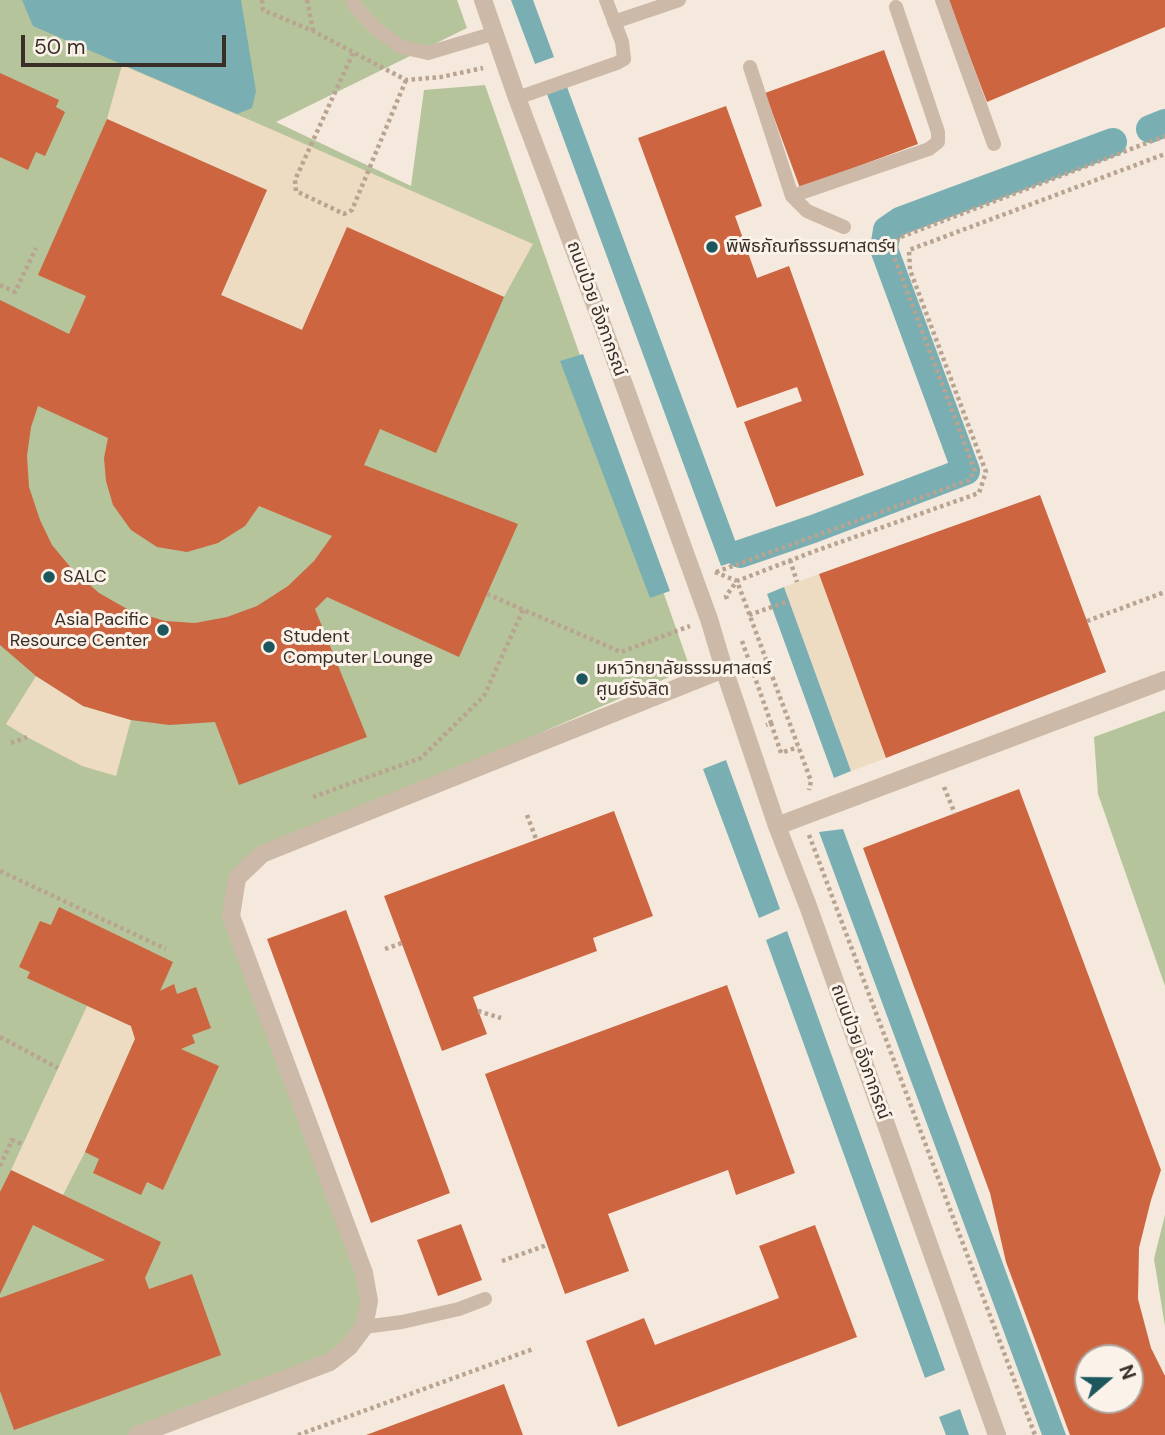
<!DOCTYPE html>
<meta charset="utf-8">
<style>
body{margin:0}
#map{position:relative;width:1165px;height:1435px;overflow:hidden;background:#f4e9dc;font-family:"DM Sans",sans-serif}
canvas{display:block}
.north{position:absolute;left:1074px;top:1344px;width:70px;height:70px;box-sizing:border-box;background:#fbf3e9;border:2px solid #ada49c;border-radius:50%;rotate:70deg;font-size:19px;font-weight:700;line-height:28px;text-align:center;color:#392e28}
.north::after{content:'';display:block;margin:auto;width:24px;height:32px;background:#1b575d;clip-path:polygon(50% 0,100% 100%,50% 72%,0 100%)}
.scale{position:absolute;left:21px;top:35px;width:205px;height:32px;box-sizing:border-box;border:4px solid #392e28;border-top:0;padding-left:9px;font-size:21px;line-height:24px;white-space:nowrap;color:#392e28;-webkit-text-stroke:5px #fbf3e9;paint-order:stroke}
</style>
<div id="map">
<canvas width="1165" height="1435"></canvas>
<div class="north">N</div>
<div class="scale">50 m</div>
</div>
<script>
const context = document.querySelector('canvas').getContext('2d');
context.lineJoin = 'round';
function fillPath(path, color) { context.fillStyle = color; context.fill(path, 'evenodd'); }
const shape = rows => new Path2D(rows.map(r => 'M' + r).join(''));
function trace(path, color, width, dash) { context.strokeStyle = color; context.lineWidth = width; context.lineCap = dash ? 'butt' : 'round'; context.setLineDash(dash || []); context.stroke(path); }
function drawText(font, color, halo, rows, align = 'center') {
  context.font = font + ' "DM Sans","Noto Sans Thai",sans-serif'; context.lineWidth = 6; context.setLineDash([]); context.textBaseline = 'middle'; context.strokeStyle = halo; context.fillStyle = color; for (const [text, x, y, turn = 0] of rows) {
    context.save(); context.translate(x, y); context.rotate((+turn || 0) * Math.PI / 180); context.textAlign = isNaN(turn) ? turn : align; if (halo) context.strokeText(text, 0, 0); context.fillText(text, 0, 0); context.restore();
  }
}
const green = shape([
 [0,0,457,0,467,28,276,122,411,186,424,90,485,85,690,668,262,854,237,878,231,916,364,1273,364,1327,330,1362,133,1435,0,1435],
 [1165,711,1165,986,1098,794,1094,737],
 [1165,1215,1165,1326,1154,1259]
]);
const plaza = shape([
 [122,65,266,127,533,244,504,297,347,228,302,330,221,295,267,190,107,119],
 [819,574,886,758,851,771,784,587],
 [36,676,83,706,131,720,116,776,82,766,27,737,6,724],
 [87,1006,131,1026,135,1039,85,1152,63,1195,11,1170]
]);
const water = shape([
 [22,0,241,0,256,91,252,108,237,114,33,26],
 [511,0,533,0,554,57,535,64],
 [567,87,742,559,721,566,547,94],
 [583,354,670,591,650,598,560,361],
 [784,587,851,771,834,778,767,594],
 [726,760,780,909,759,918,703,769],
 [843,829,1066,1435,1042,1435,819,832],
 [787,931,945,1370,925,1378,766,940],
 [960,1409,969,1435,946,1435,939,1417]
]);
const canal = shape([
 [1150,129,1165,123],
 [740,554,813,529,966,471,884,249,887,230,900,221,1113,142]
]);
const building = shape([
 [948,0,1165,0,1165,27,987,102],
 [884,50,918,144,800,188,765,93],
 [0,73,59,100,56,107,65,112,45,156,36,152,28,170,0,157],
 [726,106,762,206,735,216,757,278,789,266,864,475,776,507,744,422,802,401,797,387,737,408,638,138],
 [107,119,267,190,221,295,302,330,347,227,504,297,436,453,380,429,364,465,518,524,459,657,327,597,315,609,367,737,239,785,215,722,169,725,131,720,83,706,36,676,0,645,0,300,69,334,86,296,38,275],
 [38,406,108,438,104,458,106,481,113,505,131,530,157,547,187,552,218,543,245,526,259,506,332,536,314,561,288,586,257,606,227,617,195,623,165,621,129,610,99,593,72,569,52,545,40,520,29,487,27,456,31,427],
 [1040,495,1106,672,886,758,819,574],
 [1019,789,1161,1170,1151,1200,1139,1248,1138,1299,1151,1348,1165,1376,1165,1435,1070,1435,1006,1262,990,1193,863,848],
 [1088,1358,1130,1358,1130,1400,1088,1400],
 [614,811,653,916,593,938,597,951,473,997,487,1034,442,1051,384,896],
 [59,907,173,962,160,991,174,984,177,994,196,987,211,1028,192,1035,195,1043,181,1049,219,1066,163,1190,147,1182,141,1195,93,1173,99,1159,85,1152,135,1039,131,1026,27,978,30,972,19,967,40,921,51,925],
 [346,910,450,1193,371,1223,267,939],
 [727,985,795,1173,736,1195,728,1170,608,1214,629,1271,565,1294,485,1074],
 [11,1170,161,1242,145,1278,149,1289,192,1274,221,1355,14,1430,0,1391,0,1298,105,1260,33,1225,0,1294,0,1192],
 [461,1224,482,1280,438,1296,417,1240],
 [815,1225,857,1337,618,1427,586,1341,644,1318,655,1345,779,1298,759,1246],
 [504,1384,523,1435,366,1435]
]);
const path = shape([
 [262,0,263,10,313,31,406,80,441,77,483,68],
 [307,0,313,30],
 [353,53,295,180,296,191,344,214,352,210,406,80],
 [0,285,15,292,36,248],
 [790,560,797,582],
 [715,572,737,581,811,781,809,790],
 [716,572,969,480,975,471,893,254,898,238,1165,136],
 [487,594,621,652,690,626],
 [727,599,726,596,737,581,815,551,979,493,986,472,910,270,909,250,1165,154],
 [749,615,789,601],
 [1087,621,1165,592],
 [742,641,771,723,766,725],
 [771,723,781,753,798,747],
 [11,743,27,737],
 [944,787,955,814],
 [313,797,421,758,484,696,523,610],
 [527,815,536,839],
 [809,835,1035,1435],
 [0,871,166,949],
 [385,949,402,943],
 [478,1011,501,1018],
 [0,1037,58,1068],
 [0,1166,12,1140,22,1144],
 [502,1261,547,1245],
 [298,1435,533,1349]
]);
const lane = shape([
 [352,0,355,6,375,28,401,47,428,53,495,33],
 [942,0,994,144],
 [614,22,679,0],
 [750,67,792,196,807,211,844,227],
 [517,98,617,63,624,59,622,42,606,0],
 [792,196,929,149,938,142,938,132,896,7],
 [364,1327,402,1322,459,1309,485,1299]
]);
const street = shape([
 [483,0,517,98,597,310,709,619,724,669,777,826,808,906,997,1435],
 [777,826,1165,680],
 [137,1435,330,1362,349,1347,364,1327,369,1301,364,1273,231,916,237,878,262,854,724,669]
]);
const markers = [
 [712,247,7,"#1b575d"],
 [49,577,7,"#1b575d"],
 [163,630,7,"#1b575d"],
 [269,647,7,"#1b575d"],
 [582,679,7,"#1b575d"]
];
const poiNames = [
 ["พิพิธภัณฑ์ธรรมศาสตร์ฯ",726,247],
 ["SALC",63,577],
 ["Asia Pacific",149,620,"right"],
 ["Resource Center",149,641,"right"],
 ["Student",283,637],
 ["Computer Lounge",283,658],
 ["มหาวิทยาลัยธรรมศาสตร์",596,669],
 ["ศูนย์รังสิต",596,690]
];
const streetNames = [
 ["ถนนป๋วย อิ้งภากรณ์",596,309,70],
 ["ถนนป๋วย อิ้งภากรณ์",860,1052,70]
];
fillPath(green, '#b5c49b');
fillPath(plaza, '#eddbc2');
fillPath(water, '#79afb3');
trace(canal, '#79afb3', 28);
fillPath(building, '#cd6541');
trace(path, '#b9a391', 4.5, [3.5, 3.5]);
trace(lane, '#cdb9a7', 14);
trace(street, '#cdb9a7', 18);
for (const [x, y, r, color] of markers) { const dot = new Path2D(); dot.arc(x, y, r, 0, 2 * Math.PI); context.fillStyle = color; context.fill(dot); trace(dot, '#fbf3e9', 2.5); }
drawText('18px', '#392e28', '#fbf3e9', poiNames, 'left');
drawText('18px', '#392e28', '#fbf3e9', streetNames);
</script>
